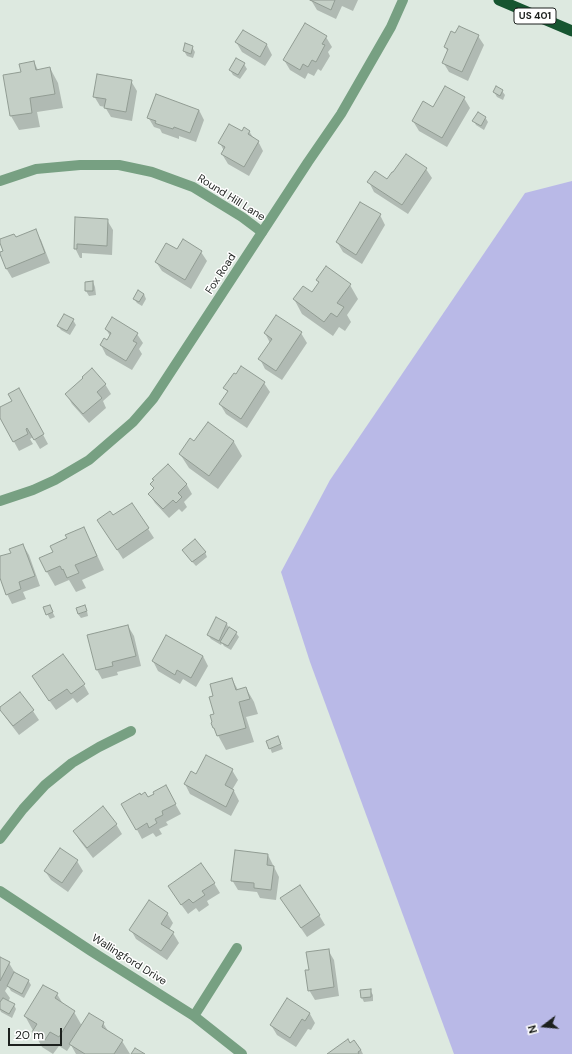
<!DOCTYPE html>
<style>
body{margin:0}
#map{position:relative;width:572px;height:1054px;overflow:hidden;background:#dde9e0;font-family:"DM Sans",sans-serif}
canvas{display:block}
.north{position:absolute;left:524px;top:1006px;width:40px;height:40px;-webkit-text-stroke:3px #fff;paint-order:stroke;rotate:254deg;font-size:11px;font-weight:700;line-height:16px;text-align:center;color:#1d211e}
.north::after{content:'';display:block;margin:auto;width:14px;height:18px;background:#1d211e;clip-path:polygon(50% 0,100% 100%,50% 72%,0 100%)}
.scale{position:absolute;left:8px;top:1028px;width:54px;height:18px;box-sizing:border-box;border:2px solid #1d211e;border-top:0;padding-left:5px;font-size:12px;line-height:14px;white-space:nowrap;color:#1d211e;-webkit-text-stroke:3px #fff;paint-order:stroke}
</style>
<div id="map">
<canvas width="572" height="1054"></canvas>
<div class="north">N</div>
<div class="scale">20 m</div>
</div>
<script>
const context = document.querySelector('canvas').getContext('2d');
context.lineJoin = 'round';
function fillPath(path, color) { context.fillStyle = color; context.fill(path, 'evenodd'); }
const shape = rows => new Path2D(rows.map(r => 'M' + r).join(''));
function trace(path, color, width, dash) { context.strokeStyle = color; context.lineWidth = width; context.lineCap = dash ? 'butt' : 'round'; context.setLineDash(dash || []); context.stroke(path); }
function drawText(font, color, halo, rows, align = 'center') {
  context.font = font + ' "DM Sans",sans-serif'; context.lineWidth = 3; context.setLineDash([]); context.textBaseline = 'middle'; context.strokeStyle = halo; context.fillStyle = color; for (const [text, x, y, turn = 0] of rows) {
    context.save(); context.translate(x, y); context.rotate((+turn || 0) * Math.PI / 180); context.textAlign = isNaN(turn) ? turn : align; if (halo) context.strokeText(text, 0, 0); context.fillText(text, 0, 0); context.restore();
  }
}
const green = shape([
 [572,181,572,1054,454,1054,310,662,281,572,330,480,525,193]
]);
const shadow = shape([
 [311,0,358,0,353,11,342,6,336,19,317,10],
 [243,31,267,45,272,55,265,66,242,52,236,42],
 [456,35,478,36,484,45,468,81,449,72,443,62,448,52,445,47],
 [326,37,332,47,328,52,330,56,321,71,318,69,314,76,308,73,305,79,290,70,284,60],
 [192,47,195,52,193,58,187,56,184,51],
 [34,62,38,70,50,68,58,83,63,108,37,112,40,127,19,130,11,116,22,73],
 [244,64,247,69,240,79,233,75,230,70],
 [131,81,137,91,132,121,111,117,105,107,100,106,94,96],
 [502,91,505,95,503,100,497,97,494,92],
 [464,98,470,108,447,147,419,131,413,121,433,108],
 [199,110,204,120,196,142,179,136,179,139,162,133,160,129,154,127,148,117],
 [485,117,488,122,484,130,476,125,474,121],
 [249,131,254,139,258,141,263,151,249,176,228,164,222,154,224,151,220,143,242,133],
 [426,169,432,178,408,214,374,192,369,182,387,180],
 [380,215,385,225,362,264,343,252,337,242],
 [76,218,107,220,113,230,112,255,82,253,82,258,80,258,75,248],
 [35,231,41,240,50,263,12,278,6,268,4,252,0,240,16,238],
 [178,251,201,252,207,261,191,289,162,271,156,262],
 [317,280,350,285,358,299,347,315,351,322,345,331,339,327,333,336,302,314,294,299,312,294,319,284],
 [93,282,95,287,96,295,89,296,86,291,86,283],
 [144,294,146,299,142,306,137,303,134,299],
 [276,316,301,333,307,343,282,380,265,369,260,359,270,343,265,333],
 [73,320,76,325,70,335,61,330,58,326],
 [106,329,137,334,143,343,139,349,142,354,132,370,106,355,101,345,107,341,110,336],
 [264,383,270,392,247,428,226,414,220,404,228,393,225,388],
 [105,384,111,394,103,401,106,408,89,423,72,404,66,394],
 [24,399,48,444,40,449,33,437,30,439,33,444,19,451,0,416,0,408],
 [208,423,234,442,242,456,218,489,189,468,180,454,194,442],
 [168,465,187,485,192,494,184,502,187,507,182,512,179,509,169,518,155,503,149,494,154,489,151,484],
 [132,504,154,538,123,559,98,520,113,517],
 [83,528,91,542,104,570,82,580,86,588,76,592,69,580,55,586,47,572,41,558,54,552,68,539],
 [23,545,29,555,40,586,23,592,26,599,12,604,7,594,0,575,0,558,12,553],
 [205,552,207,557,196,566,186,555],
 [44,608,52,611,55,617,50,619],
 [87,611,88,616,81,618,78,614],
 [216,619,227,624,229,629,236,633,239,637,231,650,224,646,222,643,221,645,211,639,208,635],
 [128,626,134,636,141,666,117,672,118,675,102,679,97,670],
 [203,656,208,666,196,687,183,679,180,684,158,671,153,661],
 [232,679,238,690,246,688,254,702,258,714,246,717,254,742,226,750,214,728,215,715,214,697],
 [84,685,89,694,77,703,73,698,56,710,39,686],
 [0,708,33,711,39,720,19,735,6,718],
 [278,737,283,749,272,753,270,748],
 [232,770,238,780,232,790,234,791,239,801,231,816,190,794,185,784,196,775],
 [165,786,181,814,166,822,168,825,159,829,162,834,156,837,153,833,142,839,123,804,141,796,148,798],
 [116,824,122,834,93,858,80,841,74,831],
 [268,855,279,877,276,900,260,898,257,892,238,890,232,880],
 [77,861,83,871,68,892,51,880,45,871],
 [214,883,220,893,207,901,209,905,199,912,196,908,188,914,175,896],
 [281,899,319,915,325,925,307,937],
 [167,913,173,923,169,930,173,933,179,943,167,960,136,939,131,930],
 [328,950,334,960,339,996,315,1000,309,990,310,970],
 [0,958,9,963,15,973,28,980,31,985,24,998,11,991,8,986,5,991,10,998,8,1002,14,1005,16,1009,12,1018,1,1012,0,1010],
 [370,990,373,995,373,1001,364,1002,362,998],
 [57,994,63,1004,74,1012,82,1026,103,1023,108,1031,122,1041,130,1054,76,1054,71,1045,67,1051,59,1046,53,1054,42,1047,25,1016],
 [288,999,310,1014,315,1023,311,1030,308,1029,296,1047,277,1035,271,1025],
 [350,1044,361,1050,363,1054,329,1054]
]);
const building = shape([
 [310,0,335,0,331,10,310,0],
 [305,23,327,36,322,44,325,45,316,62,312,60,308,67,303,64,300,70,283,60,305,23],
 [459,26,479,35,462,72,442,63,448,49,444,47,451,31,455,33,459,26],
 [243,30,267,44,260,57,235,42,243,30],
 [185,43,193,46,191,54,183,51,185,43],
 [236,58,245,63,238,75,229,70,236,58],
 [34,61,36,70,50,67,55,94,30,98,32,113,10,116,3,75,21,72,19,64,34,61],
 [97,74,132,80,126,112,104,108,106,99,93,97,97,74],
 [445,86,465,97,442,138,412,121,423,101,433,107,445,86],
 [496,86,503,90,500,96,493,92,496,86],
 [156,94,199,110,190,133,174,127,173,129,157,124,155,123,156,121,147,118,156,94],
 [478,112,486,117,481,126,472,121,478,112],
 [229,124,242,131,244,127,250,131,248,134,259,141,244,167,221,154,225,147,218,143,229,124],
 [406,154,427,168,402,205,367,182,375,171,387,179,392,172,393,172,406,154],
 [360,202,381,214,356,255,336,242,360,202],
 [75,217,108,219,107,246,77,244,77,249,74,249,75,217],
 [36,229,45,253,6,269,0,254,0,252,3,251,0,243,0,239,14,234,16,237,36,229],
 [183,239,202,251,185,280,155,262,166,243,177,249,183,239],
 [326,266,351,284,337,303,344,307,337,317,331,313,324,322,293,299,303,286,312,292,319,282,316,280,326,266],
 [93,281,93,291,85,291,85,282,93,281],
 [138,290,144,294,139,302,133,299,138,290],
 [64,314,74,319,67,331,57,326,64,314],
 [276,315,302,332,276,371,258,359,272,339,264,333,276,315],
 [112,317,138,333,133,341,137,343,126,361,100,345,104,338,107,340,111,333,105,329,112,317],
 [241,366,265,382,241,419,219,404,228,391,223,388,234,373,236,374,241,366],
 [92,368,106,384,97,392,102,398,83,414,65,394,83,378,82,377,92,368],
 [19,388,44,434,34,440,27,428,26,429,28,434,13,442,0,418,0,407,12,401,8,394,19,388],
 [208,422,234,441,209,476,179,454,190,438,194,441,208,422],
 [168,464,187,484,178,493,182,497,176,503,173,500,163,509,148,494,154,488,150,484,154,480,152,479,168,464],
 [132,503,149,528,117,550,97,520,110,511,113,515,132,503],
 [84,527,97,556,75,565,79,573,67,578,63,569,62,570,60,566,46,572,39,558,53,552,50,546,67,538,65,535,84,527],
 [195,539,206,552,192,562,182,550,195,539],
 [23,544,35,576,19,582,21,589,6,595,0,578,0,556,11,553,9,549,23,544],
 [50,605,53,612,46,615,43,607,50,605],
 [85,605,87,611,78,614,76,608,85,605],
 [216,617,227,623,219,641,207,635,216,617],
 [128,625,136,656,112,662,113,666,96,670,87,635,128,625],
 [229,627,237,632,228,646,220,642,229,627],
 [166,635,203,656,191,678,177,670,175,675,152,661,166,635],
 [63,654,85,684,71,694,67,689,49,701,32,676,63,654],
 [232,678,236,690,246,687,250,699,239,702,246,728,217,736,214,728,213,728,211,723,212,722,210,715,214,714,209,697,213,696,210,684,232,678],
 [20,692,34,710,13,726,0,710,0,707,20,692],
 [278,736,281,744,269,749,266,741,278,736],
 [206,755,233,769,225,785,234,790,226,807,184,784,191,771,196,774,206,755],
 [166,785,176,804,162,811,163,815,155,819,157,823,149,828,147,823,136,830,121,804,140,793,141,795,145,792,148,797,154,794,153,792,166,785],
 [103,806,117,824,87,848,73,831,103,806],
 [60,848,78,860,62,883,44,871,60,848],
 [235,850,268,854,267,865,274,866,271,890,254,888,254,883,231,881,235,850],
 [201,863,215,883,202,891,205,895,193,903,189,899,181,905,168,886,201,863],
 [300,885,320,915,301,928,280,898,300,885],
 [149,900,168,913,161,924,174,932,161,951,129,930,149,900],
 [329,949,334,987,308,991,305,970,309,970,306,952,329,949],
 [0,957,10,962,0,981,0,957],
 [14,972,29,980,22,994,7,986,14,972],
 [43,985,58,993,55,998,75,1011,59,1037,50,1032,45,1040,32,1032,37,1024,24,1016,43,985],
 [371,989,371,997,361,998,360,990,371,989],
 [3,998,15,1004,9,1014,0,1009,0,1002,3,998],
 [287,998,310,1013,305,1021,302,1019,290,1038,270,1025,287,998],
 [89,1013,104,1022,102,1027,123,1040,114,1054,85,1054,69,1044,89,1013],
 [348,1039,350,1043,354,1040,361,1050,358,1052,359,1054,327,1054,348,1039],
 [135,1048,145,1054,131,1054,135,1048]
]);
const minor = shape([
 [0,181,36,169,80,165,119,165,152,172,193,187,242,217,262,232],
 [0,839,23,809,45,785,72,763,99,747,131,731],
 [0,891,91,951,194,1016,242,1054],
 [194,1016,237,948]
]);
const tertiary = shape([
 [0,501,33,490,55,480,89,460,133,422,153,399,308,162,341,114,391,27,403,0]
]);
const trunk = shape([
 [499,0,572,31]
]);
const shields = [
 [535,16,42]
];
const shieldNames = [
 ["US 401",535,16]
];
const streetNames = [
 ["Round Hill Lane",231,198,32],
 ["Fox Road",221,274,-57],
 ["Wallingford Drive",129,960,32]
];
fillPath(green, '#b9b9e7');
fillPath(shadow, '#0003');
fillPath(building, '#c4cfc6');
trace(building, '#919c93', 1);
trace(minor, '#77a082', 10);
trace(tertiary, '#77a082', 10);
trace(trunk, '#165530', 11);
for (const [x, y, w] of shields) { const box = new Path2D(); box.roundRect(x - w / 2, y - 8, w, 16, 3); context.fillStyle = '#fff'; context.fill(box); trace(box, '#1d211e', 1); }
drawText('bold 10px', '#1d211e', null, shieldNames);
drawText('11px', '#1d211e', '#fff', streetNames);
</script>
